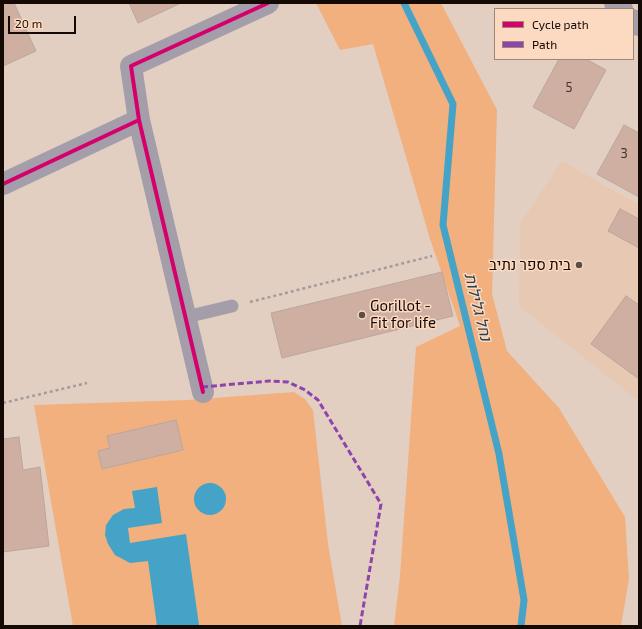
<!DOCTYPE html>
<meta charset="utf-8">
<style>
body{margin:0}
#map{position:relative;width:642px;height:629px;overflow:hidden;background:#e2cfc1;font-family:"Exo 2",sans-serif}
canvas{display:block}
.frame{position:absolute;inset:0;border:4px solid #140903;pointer-events:none}
.legend{position:absolute;left:494px;top:8px;width:140px;height:52px;box-sizing:border-box;background:#fcd9c1;border:1px solid #9f8675;margin:0;padding:5px 7px;list-style:none;font-size:12px;color:#140903}
.legend li{display:flex;align-items:center;gap:8px;height:20px}
.legend b{width:20px;border:1px solid #9f8675}
.scale{position:absolute;left:8px;top:16px;width:68px;height:18px;box-sizing:border-box;border:2px solid #140903;border-top:0;padding-left:5px;font-size:12px;line-height:14px;white-space:nowrap;color:#140903;-webkit-text-stroke:3px #fcd9c1;paint-order:stroke}
</style>
<div id="map">
<canvas width="642" height="629"></canvas>
<div class="frame"></div>
<ul class="legend">
<li><b style="height:5px;background:#d6006c"></b>Cycle path</li>
<li><b style="height:5px;background:#8e44ad"></b>Path</li>
</ul>
<div class="scale">20 m</div>
</div>
<script>
const context = document.querySelector('canvas').getContext('2d');
context.lineJoin = 'round';
function fillPath(path, color) { context.fillStyle = color; context.fill(path, 'evenodd'); }
const shape = rows => new Path2D(rows.map(r => 'M' + r).join(''));
function trace(path, color, width, dash) { context.strokeStyle = color; context.lineWidth = width; context.lineCap = dash ? 'butt' : 'round'; context.setLineDash(dash || []); context.stroke(path); }
function drawText(font, color, halo, rows, align = 'center') {
  context.font = font + ' "Exo 2",Heebo,sans-serif'; context.lineWidth = 3; context.setLineDash([]); context.textBaseline = 'middle'; context.strokeStyle = halo; context.fillStyle = color; for (const [text, x, y, turn = 0] of rows) {
    context.save(); context.translate(x, y); context.rotate((+turn || 0) * Math.PI / 180); context.textAlign = isNaN(turn) ? turn : align; if (halo) context.strokeText(text, 0, 0); context.fillText(text, 0, 0); context.restore();
  }
}
const built = shape([
 [562,161,639,205,639,394,636,399,519,306,520,224]
]);
const green = shape([
 [316,3,441,3,497,110,492,294,507,351,559,408,625,517,629,579,621,626,394,626,400,576,416,347,460,326,430,239,373,44,340,50],
 [294,392,305,399,313,410,328,544,342,626,73,626,34,405,187,400]
]);
const water = shape([
 '194 499a16 16 0 1 1 32 0a16 16 0 1 1-32 0Z',
 [157,487,162,523,128,528,130,543,186,534,199,625,157,626,148,561,130,563,115,555,108,544,105,535,106,525,113,515,124,509,135,508,132,491]
]);
const stream = shape([
 [404,3,453,104,443,225,499,454,524,600,521,626]
]);
const building = shape([
 [3,3,14,3,36,51,3,66,3,3],
 [129,3,181,3,138,23,129,3],
 [559,59,586,59,606,70,574,129,533,107,559,59],
 [624,125,639,133,639,197,597,174,624,125],
 [620,209,639,219,639,248,608,231,620,209],
 [442,272,453,316,282,358,271,313,442,272],
 [626,296,639,305,639,379,591,344,626,296],
 [176,420,183,450,102,469,98,451,110,448,107,436,176,420],
 [19,437,23,470,40,467,49,546,3,552,3,439,19,437]
]);
const path = shape([
 [250,302,432,256],
 [3,403,87,383]
]);
const service = shape([
 [186,317,232,306]
]);
const minor = shape([
 [615,3,622,9],
 [633,20,639,25],
 [139,120,203,392],
 [3,184,139,120,131,66,268,3]
]);
const quiet = shape([
 [202,387,269,381,288,382,305,390,318,400,381,504,360,626]
]);
const cycleway = shape([
 [139,120,203,392],
 [3,184,139,120,131,66,268,3]
]);
const markers = [
 [579,265,4,"#5c4e46"],
 [362,315,4,"#5c4e46"]
];
const numberNames = [
 ["5",569,88],
 ["3",624,154]
];
const poiNames = [
 ["בית ספר נתיב",571,265],
 ["Gorillot -",370,306,"left"],
 ["Fit for life",370,323,"left"]
];
const waterNames = [
 ["נחל גלילות",478,307,76]
];
fillPath(built, '#e7c8b2');
fillPath(green, '#f1b07e');
fillPath(water, '#44a3c7');
trace(stream, '#44a3c7', 7);
fillPath(building, '#d0afa3');
trace(building, '#b7a79f', 1);
trace(path, '#a59b9d', 2.5, [3, 3]);
trace(service, '#a49eab', 13);
trace(minor, '#a49eab', 22);
trace(quiet, '#8e44ad', 3, [6, 3]);
trace(cycleway, '#d6006c', 4);
for (const [x, y, r, color] of markers) { const dot = new Path2D(); dot.arc(x, y, r, 0, 2 * Math.PI); context.fillStyle = color; context.fill(dot); trace(dot, '#fcd9c1', 1.5); }
drawText('13px', '#43322b', null, numberNames);
drawText('15px', '#140903', '#fcd9c1', poiNames, 'right');
drawText('italic 16px', '#263f4d', '#fcd9c1', waterNames);
</script>
